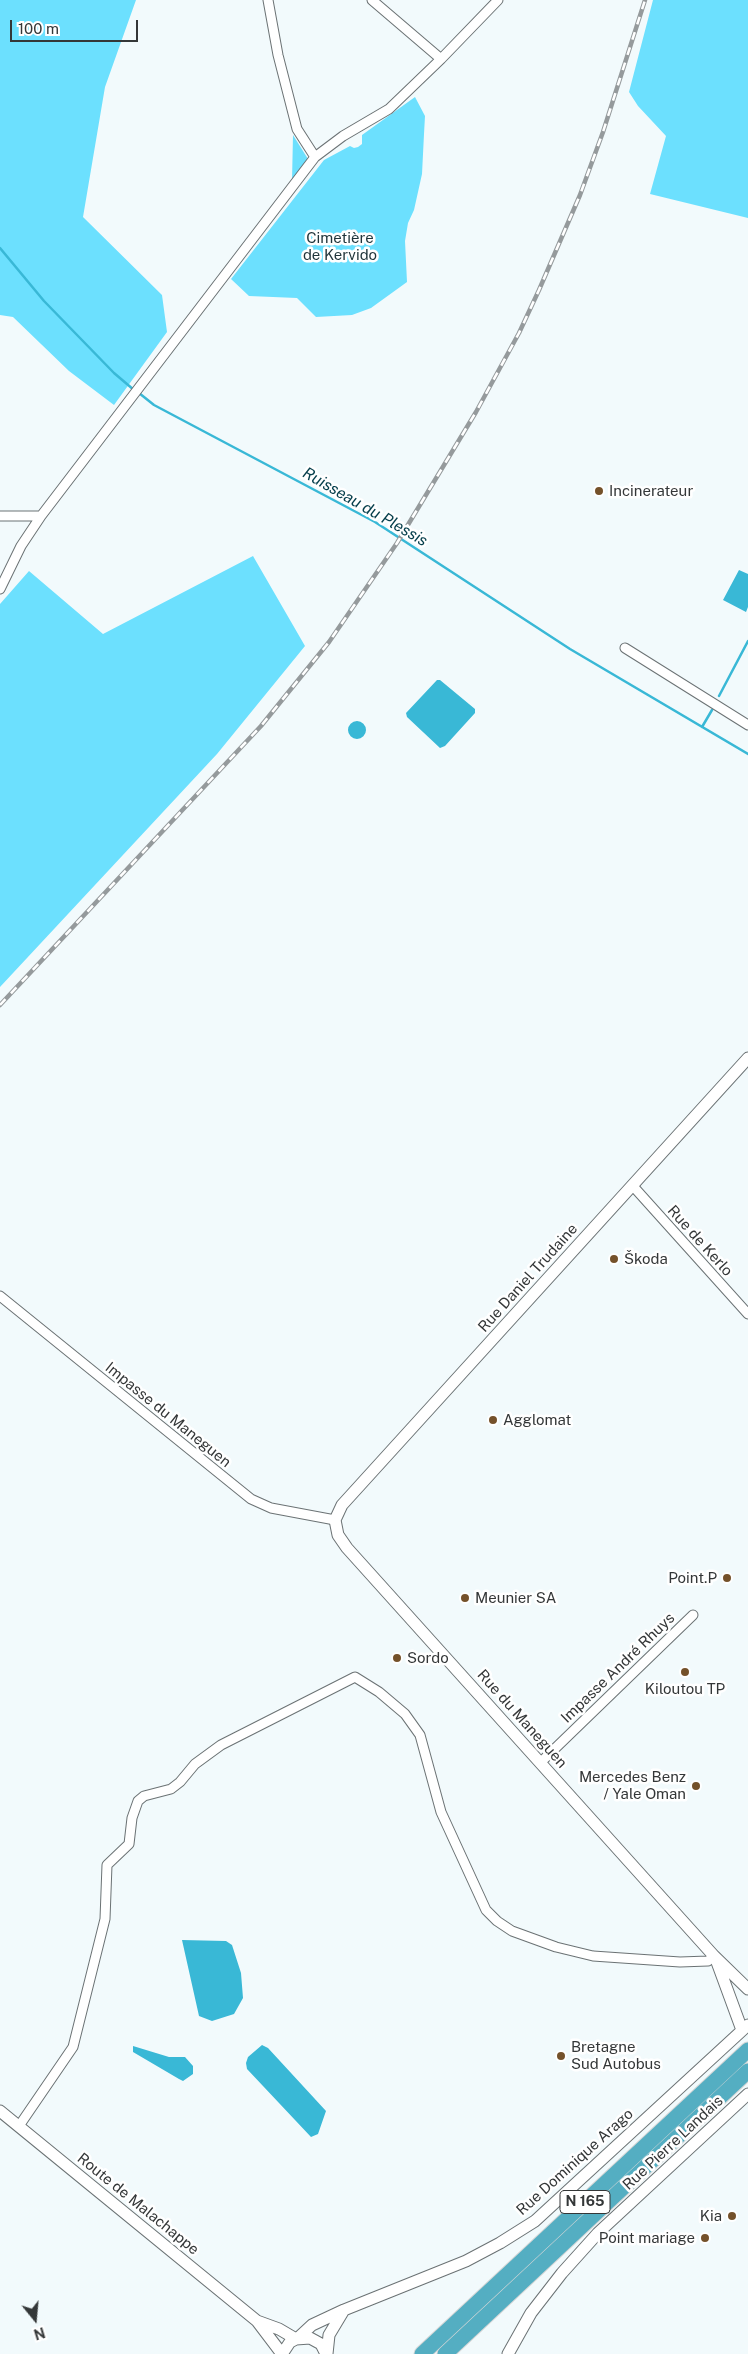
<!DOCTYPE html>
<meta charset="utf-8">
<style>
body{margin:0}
#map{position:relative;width:748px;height:2354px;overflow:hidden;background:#f2fafc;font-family:"Public Sans",sans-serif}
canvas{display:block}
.north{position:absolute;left:10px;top:2294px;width:50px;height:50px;-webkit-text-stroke:4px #fff;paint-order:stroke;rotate:163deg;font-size:14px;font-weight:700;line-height:20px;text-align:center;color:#343738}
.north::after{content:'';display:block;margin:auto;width:18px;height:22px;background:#343738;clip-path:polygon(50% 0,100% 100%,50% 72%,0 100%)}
.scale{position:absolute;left:10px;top:20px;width:128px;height:22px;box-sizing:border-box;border:2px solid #343738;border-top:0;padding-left:6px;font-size:15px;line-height:18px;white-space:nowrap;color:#343738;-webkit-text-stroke:4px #fff;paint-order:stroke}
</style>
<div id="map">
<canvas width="748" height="2354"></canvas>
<div class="north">N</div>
<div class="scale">100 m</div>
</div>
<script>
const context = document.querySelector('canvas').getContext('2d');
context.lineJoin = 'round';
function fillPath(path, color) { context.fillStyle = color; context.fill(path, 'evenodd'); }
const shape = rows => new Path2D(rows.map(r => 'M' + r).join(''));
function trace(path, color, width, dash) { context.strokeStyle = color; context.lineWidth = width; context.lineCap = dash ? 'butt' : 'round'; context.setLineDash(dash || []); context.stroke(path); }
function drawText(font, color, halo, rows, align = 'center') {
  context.font = font + ' "Public Sans",sans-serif'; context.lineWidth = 5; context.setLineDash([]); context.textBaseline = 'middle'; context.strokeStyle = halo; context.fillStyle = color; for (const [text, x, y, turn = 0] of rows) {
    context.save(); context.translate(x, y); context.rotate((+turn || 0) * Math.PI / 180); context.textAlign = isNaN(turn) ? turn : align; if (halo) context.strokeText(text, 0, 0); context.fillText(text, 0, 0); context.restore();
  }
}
const green = shape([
 [0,0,136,0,105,87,83,217,162,295,167,332,114,405,69,371,13,317,0,315],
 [653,0,748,0,748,218,650,194,666,136,638,106,629,92],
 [415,97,425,116,424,134,422,174,414,210,408,223,405,241,407,282,371,308,352,315,316,317,297,298,249,296,231,279,324,160,350,146,354,148,358,147,362,144,362,135],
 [293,135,308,159,292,181],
 [253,556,305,646,217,754,0,987,0,604,29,571,103,634]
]);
const water = shape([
 [739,570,748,574,748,607,746,612,723,600],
 [437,680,440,680,475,709,475,713,445,746,440,748,407,717,406,713],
 '348 730a9 9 0 1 1 18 0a9 9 0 1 1-18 0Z',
 [182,1940,226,1941,232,1945,241,1973,243,1998,234,2014,212,2021,199,2016],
 [262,2045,268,2048,326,2111,318,2134,311,2137,247,2069,246,2063,248,2057],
 [133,2046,169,2057,185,2057,193,2066,193,2074,183,2081,179,2079,133,2052]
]);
const stream = shape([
 [0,248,44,301,114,373,134,390],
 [139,393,154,405,375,522,570,649,748,754],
 [719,696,748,641],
 [702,727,712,710]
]);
const minor = shape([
 [268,0,278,55,297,129,315,157],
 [372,0,441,59],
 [0,516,41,516],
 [0,589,21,546,41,516,315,157,343,136,389,109,441,59,498,0],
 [625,648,748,725],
 [632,1185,748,1314],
 [0,1296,251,1499,271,1508,335,1520],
 [541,1762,693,1615],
 [19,2126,73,2047,105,1919,107,1865,129,1844,132,1818,138,1801,144,1796,171,1789,180,1782,195,1764,221,1745,355,1677,379,1692,405,1714,420,1735,441,1812,486,1910,497,1921,512,1931,556,1947,593,1956,680,1962,708,1961,714,1956]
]);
const tertiary = shape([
 [748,1058,342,1505,335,1520,338,1535,347,1548,714,1956,748,1989],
 [717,1962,742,2030],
 [0,2111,257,2321,282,2354],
 [257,2321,279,2329,296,2339],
 [298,2338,312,2325,344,2310,466,2261,500,2243,535,2221,748,2025],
 [282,2354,290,2342,296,2339,310,2338,321,2344,326,2354],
 [327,2354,329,2335,344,2310],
 [508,2354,531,2313,562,2273,598,2233,748,2094]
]);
const trunk = shape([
 [422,2354,748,2050],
 [445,2354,748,2071]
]);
const rail = shape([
 [0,1005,261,726,329,642,397,543,476,412,519,333,539,290,580,195,603,132,645,0]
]);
const markers = [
 [599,491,5,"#74512a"],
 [614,1259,5,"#74512a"],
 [493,1420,5,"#74512a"],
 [727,1578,5,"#74512a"],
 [465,1598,5,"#74512a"],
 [397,1658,5,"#74512a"],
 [685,1672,5,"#74512a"],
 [696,1786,5,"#74512a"],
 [561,2056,5,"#74512a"],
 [732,2216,5,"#74512a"],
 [705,2238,5,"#74512a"]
];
const shields = [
 [585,2202,50]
];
const shieldNames = [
 ["N 165",585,2202]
];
const parkNames = [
 ["Cimetière",340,238],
 ["de Kervido",340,255]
];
const poiNames = [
 ["Incinerateur",609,491],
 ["Škoda",624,1259],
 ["Agglomat",503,1420],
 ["Point.P",717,1578,"right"],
 ["Meunier SA",475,1598],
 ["Sordo",407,1658],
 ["Kiloutou TP",685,1689,"center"],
 ["Mercedes Benz",686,1777,"right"],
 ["/ Yale Oman",686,1794,"right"],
 ["Bretagne",571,2047],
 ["Sud Autobus",571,2064],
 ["Kia",722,2216,"right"],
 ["Point mariage",695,2238,"right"]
];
const streetNames = [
 ["Rue de Kerlo",700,1241,48],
 ["Rue Daniel Trudaine",528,1278,-48],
 ["Impasse du Maneguen",168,1415,39],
 ["Impasse André Rhuys",618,1668,-44],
 ["Rue du Maneguen",522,1719,48],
 ["Rue Pierre Landais",673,2143,-43],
 ["Rue Dominique Arago",575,2162,-42],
 ["Route de Malachappe",138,2204,39]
];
const waterNames = [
 ["Ruisseau du Plessis",365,507,30]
];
fillPath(green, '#6ce0fe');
fillPath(water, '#39b8d6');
trace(stream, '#39b8d6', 2.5);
trace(minor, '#6b7274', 11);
trace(tertiary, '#6b7274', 13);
trace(trunk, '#d6d7d7', 17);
trace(minor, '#fff', 9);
trace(tertiary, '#fff', 11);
trace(trunk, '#54aec2', 15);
trace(rail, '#959a9c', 4.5);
trace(rail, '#fff', 2.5, [8]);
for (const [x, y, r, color] of markers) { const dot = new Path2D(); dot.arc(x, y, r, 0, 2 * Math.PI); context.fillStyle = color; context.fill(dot); trace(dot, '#fff', 2); }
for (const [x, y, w] of shields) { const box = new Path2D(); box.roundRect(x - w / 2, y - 11.5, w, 23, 4); context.fillStyle = '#fff'; context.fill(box); trace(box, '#343738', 1); }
drawText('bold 14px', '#343738', null, shieldNames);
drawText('15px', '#1f343a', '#fff', parkNames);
drawText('15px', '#343738', '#fff', poiNames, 'left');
drawText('15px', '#343738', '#fff', streetNames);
drawText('italic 16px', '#053e4b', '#fff', waterNames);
</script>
